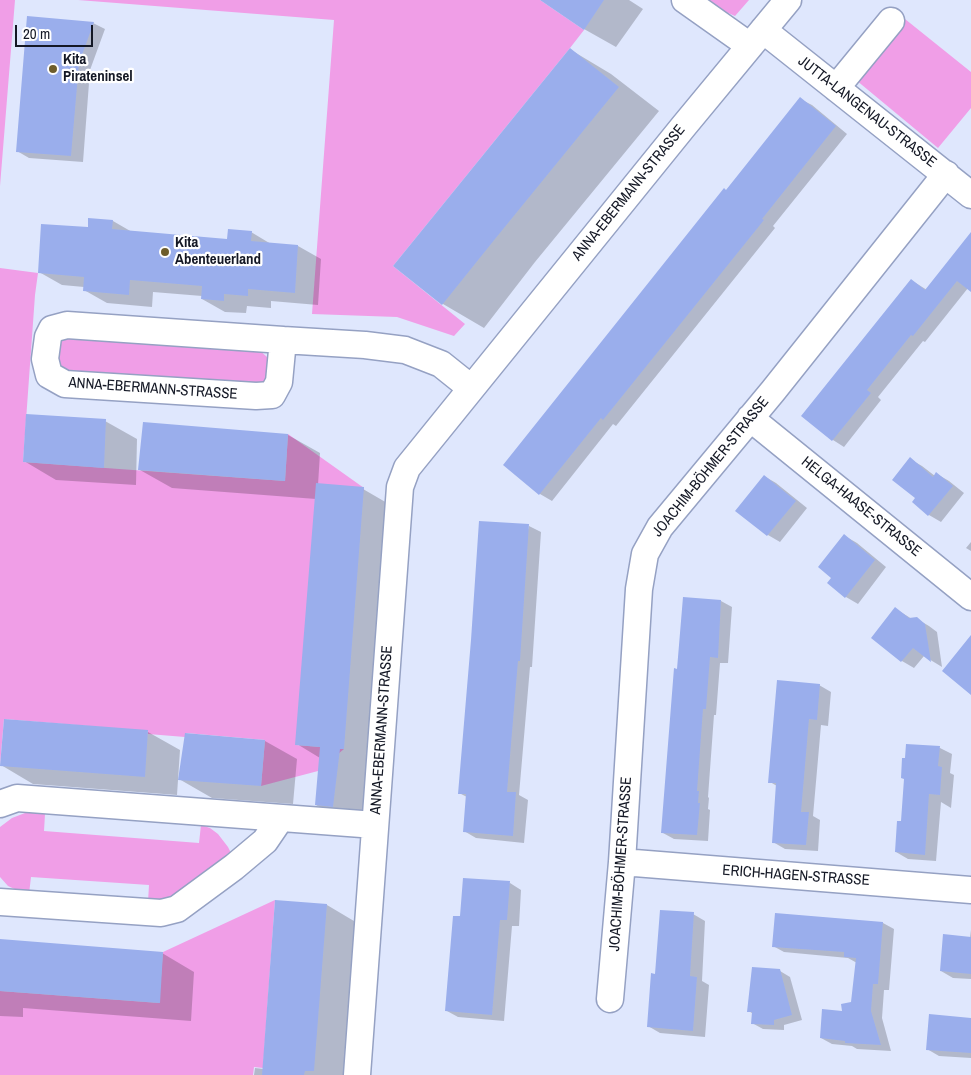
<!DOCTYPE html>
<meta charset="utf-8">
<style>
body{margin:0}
#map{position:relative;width:971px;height:1075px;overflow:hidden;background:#dfe7fd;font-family:"Archivo Narrow",sans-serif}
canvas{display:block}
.scale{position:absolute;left:15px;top:25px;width:78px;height:22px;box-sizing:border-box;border:2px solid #141825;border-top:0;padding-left:6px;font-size:15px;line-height:18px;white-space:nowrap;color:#141825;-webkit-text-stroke:4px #fff;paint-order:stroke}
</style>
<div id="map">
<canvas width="971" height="1075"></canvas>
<div class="scale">20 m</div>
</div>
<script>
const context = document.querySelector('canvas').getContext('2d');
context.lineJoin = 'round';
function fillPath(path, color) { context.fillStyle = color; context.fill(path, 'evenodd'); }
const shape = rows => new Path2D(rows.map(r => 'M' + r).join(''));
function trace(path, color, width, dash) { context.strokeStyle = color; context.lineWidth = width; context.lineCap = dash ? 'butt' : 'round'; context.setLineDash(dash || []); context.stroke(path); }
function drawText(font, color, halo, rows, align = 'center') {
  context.font = font + ' "Archivo Narrow",sans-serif'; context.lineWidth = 4.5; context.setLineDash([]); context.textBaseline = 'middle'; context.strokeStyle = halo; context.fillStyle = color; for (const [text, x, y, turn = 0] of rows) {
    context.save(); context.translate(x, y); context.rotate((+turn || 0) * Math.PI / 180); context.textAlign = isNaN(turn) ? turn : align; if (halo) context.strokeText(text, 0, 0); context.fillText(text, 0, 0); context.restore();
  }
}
const green = shape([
 [0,0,15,0,0,186],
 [78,0,540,0,584,30,570,48,393,266,465,324,454,336,397,317,312,314,334,20],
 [709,0,749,0,735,16,726,12],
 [905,19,971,72,971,108,938,148,856,80],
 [0,268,38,273,35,295,23,462,285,481,288,434,364,488,296,745,344,749,318,771,261,786,265,740,186,733,185,737,148,734,148,731,4,719,0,765],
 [70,335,258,349,267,357,269,362,270,372,264,383,258,387,72,374,57,366,60,339],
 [35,812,45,814,44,831,199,843,201,825,210,828,218,834,228,847,231,853,230,856,170,900,148,902,149,885,31,877,29,894,21,892,8,886,0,877,0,827,12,818,25,813],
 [275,900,263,1068,254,1067,253,1075,0,1075,0,991,159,1003,163,952]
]);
const shadow = shape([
 [542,0,629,0,643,9,616,47,584,29],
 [93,23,105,29,90,70,83,162,29,158,17,151],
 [571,50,611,74,659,111,535,262,484,328,443,304,395,266],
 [800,99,812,105,847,134,773,226,775,228,616,426,613,424,552,501,540,494,505,465],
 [90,219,113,221,132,232,228,240,251,232,271,244,298,246,321,259,318,305,271,301,271,308,247,306,246,313,225,312,202,299,202,296,153,292,152,307,107,303,84,290,84,287,62,285,39,272,89,229],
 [971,245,971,290,968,288,925,342,923,341,878,397,881,400,844,447,833,440,802,416,911,280,927,290],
 [105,421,137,439,136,485,56,480,24,461],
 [288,435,320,453,318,485,363,489,394,507,364,824,347,823,316,805,320,758,297,744,316,499,172,488,140,470],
 [910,459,922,466,935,476,937,474,949,481,964,493,941,522,929,515,913,502,917,498],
 [764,476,776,483,807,508,780,542,768,535,737,510],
 [529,526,541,532,532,667,530,667,519,795,528,800,524,843,476,838,464,831,467,797,459,793],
 [845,536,857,543,886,567,858,604,846,597,829,583,833,578],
 [971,542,971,551,966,548],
 [684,599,721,601,732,607,728,663,720,663,716,715,714,715,708,797,709,798,708,809,710,810,708,841,674,839,663,833,678,670],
 [896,609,912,619,917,619,929,626,937,632,942,667,924,656,914,668,902,661,873,637],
 [819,685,831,692,828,726,821,725,813,816,820,820,818,851,785,849,773,842,777,786,770,782],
 [148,732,180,750,177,795,33,784,1,765],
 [265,741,297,759,293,804,212,798,179,779],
 [908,745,940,748,952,754,950,773,954,775,951,808,941,802,936,861,908,859,896,852,902,823],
 [510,883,521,890,519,926,512,926,504,1021,458,1017,447,1011,462,918],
 [276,901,327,905,359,924,347,1075,254,1075,255,1068,264,1069],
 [693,914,705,921,702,981,709,985,705,1037,660,1033,648,1026,656,975],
 [883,923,894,929,889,990,884,990,882,1018,891,1051,857,1049,852,1046,832,1044,821,1038,852,1003,857,963,848,958,784,952,773,946],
 [971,930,971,979,953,978,941,971,970,938],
 [0,941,162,953,194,972,191,1021,23,1008,23,1017,0,1016],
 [780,971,790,977,802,1020,784,1025,784,1030,763,1029,752,1023,753,1014,749,1011],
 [971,1019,971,1058,939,1056,927,1049]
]);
const building = shape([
 [540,0,604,0,584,30],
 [27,16,94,22,79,63,71,156,16,152],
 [570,48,619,87,495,239,442,305,393,266],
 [800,97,836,126,762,219,764,220,690,312,603,420,601,418,539,495,503,465,724,188,726,190],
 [88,218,113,220,112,229,227,239,228,229,252,231,251,241,298,245,295,293,248,289,248,296,224,294,224,301,201,299,202,286,130,280,129,295,83,291,84,277,38,273,41,224,88,227],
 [971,232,971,292,957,281,913,336,911,335,867,390,871,393,832,441,801,416,911,279,925,290],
 [26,414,106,419,104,468,23,462],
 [143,422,288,434,285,481,138,470],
 [910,457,933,477,936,472,953,486,928,516,912,502,915,498,892,480],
 [764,475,796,501,767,536,735,511],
 [316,483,364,487,344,749,340,749,333,807,315,805,320,747,295,745],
 [479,521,529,524,520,661,518,661,507,792,516,792,513,836,463,832,466,794,458,794,471,640],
 [844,534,875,560,845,598,827,583,831,578,818,567],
 [683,597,721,600,718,658,710,657,706,709,703,709,697,791,699,791,698,803,700,803,697,835,661,833,674,668,677,669],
 [895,607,909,618,917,617,925,624,931,662,913,648,901,662,871,638],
 [971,635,971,695,942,671],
 [777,680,820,684,817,720,809,719,801,812,809,812,806,845,772,843,776,783,768,783],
 [4,719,148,730,145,777,0,766],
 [185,733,265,740,261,786,178,780],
 [906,744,940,746,938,766,942,767,940,795,929,794,925,855,895,852,897,821,901,821,904,779,901,778,902,758,905,758],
 [463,878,510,881,507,920,500,920,492,1015,445,1011,453,916,460,916],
 [275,900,327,904,314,1071,305,1071,304,1075,262,1075],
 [660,910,694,912,690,976,697,977,693,1031,647,1027,651,973,655,974],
 [775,913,883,922,878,984,873,984,871,1011,881,1045,845,1043,845,1041,820,1038,822,1009,842,1011,841,1004,851,1002,856,958,844,957,844,952,772,947],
 [943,934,971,937,971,974,940,971],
 [0,939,163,952,160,1003,0,991],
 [752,967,780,969,792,1015,774,1020,774,1025,751,1024,752,1012,747,1012],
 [929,1014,971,1018,971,1053,926,1050]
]);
const minor = shape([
 [685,0,750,46],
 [763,30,971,195],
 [836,88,891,21],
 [67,325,283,340,279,382,272,395,256,396,65,384,49,375,45,359,48,337,52,329,67,325],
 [283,340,365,345,405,350,441,364,471,388],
 [750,418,971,597],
 [0,804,17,798,375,825],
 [622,862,971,890],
 [0,902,161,913,177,909,234,867,265,841,280,819],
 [610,999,622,862,639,589,645,554,660,527,773,391,946,174],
 [357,1075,400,487,407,468,683,127,788,0]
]);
const markers = [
 [53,69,5,"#6e5d2b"],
 [165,252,5,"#6e5d2b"]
];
const poiNames = [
 ["Kita",63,60],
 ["Pirateninsel",63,77],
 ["Kita",175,243],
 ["Abenteuerland",175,260]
];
const streetNames = [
 ["JUTTA-LANGENAU-STRASSE",867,112,38],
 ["ANNA-EBERMANN-STRASSE",629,193,-51],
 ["ANNA-EBERMANN-STRASSE",153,389,4],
 ["JOACHIM-BÖHMER-STRASSE",711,467,-51],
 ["HELGA-HAASE-STRASSE",861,507,39],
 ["ANNA-EBERMANN-STRASSE",382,730,-86],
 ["JOACHIM-BÖHMER-STRASSE",621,864,-86],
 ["ERICH-HAGEN-STRASSE",796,876,4]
];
fillPath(green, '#f09ee7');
fillPath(shadow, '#0003');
fillPath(building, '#9aaeec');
trace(minor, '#95a1c3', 29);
trace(minor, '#fff', 26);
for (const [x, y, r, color] of markers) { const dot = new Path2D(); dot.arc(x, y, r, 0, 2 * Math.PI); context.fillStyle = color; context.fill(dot); trace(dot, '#fff', 2); }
drawText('bold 15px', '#141825', '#fff', poiNames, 'left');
drawText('15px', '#141825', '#fff', streetNames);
</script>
